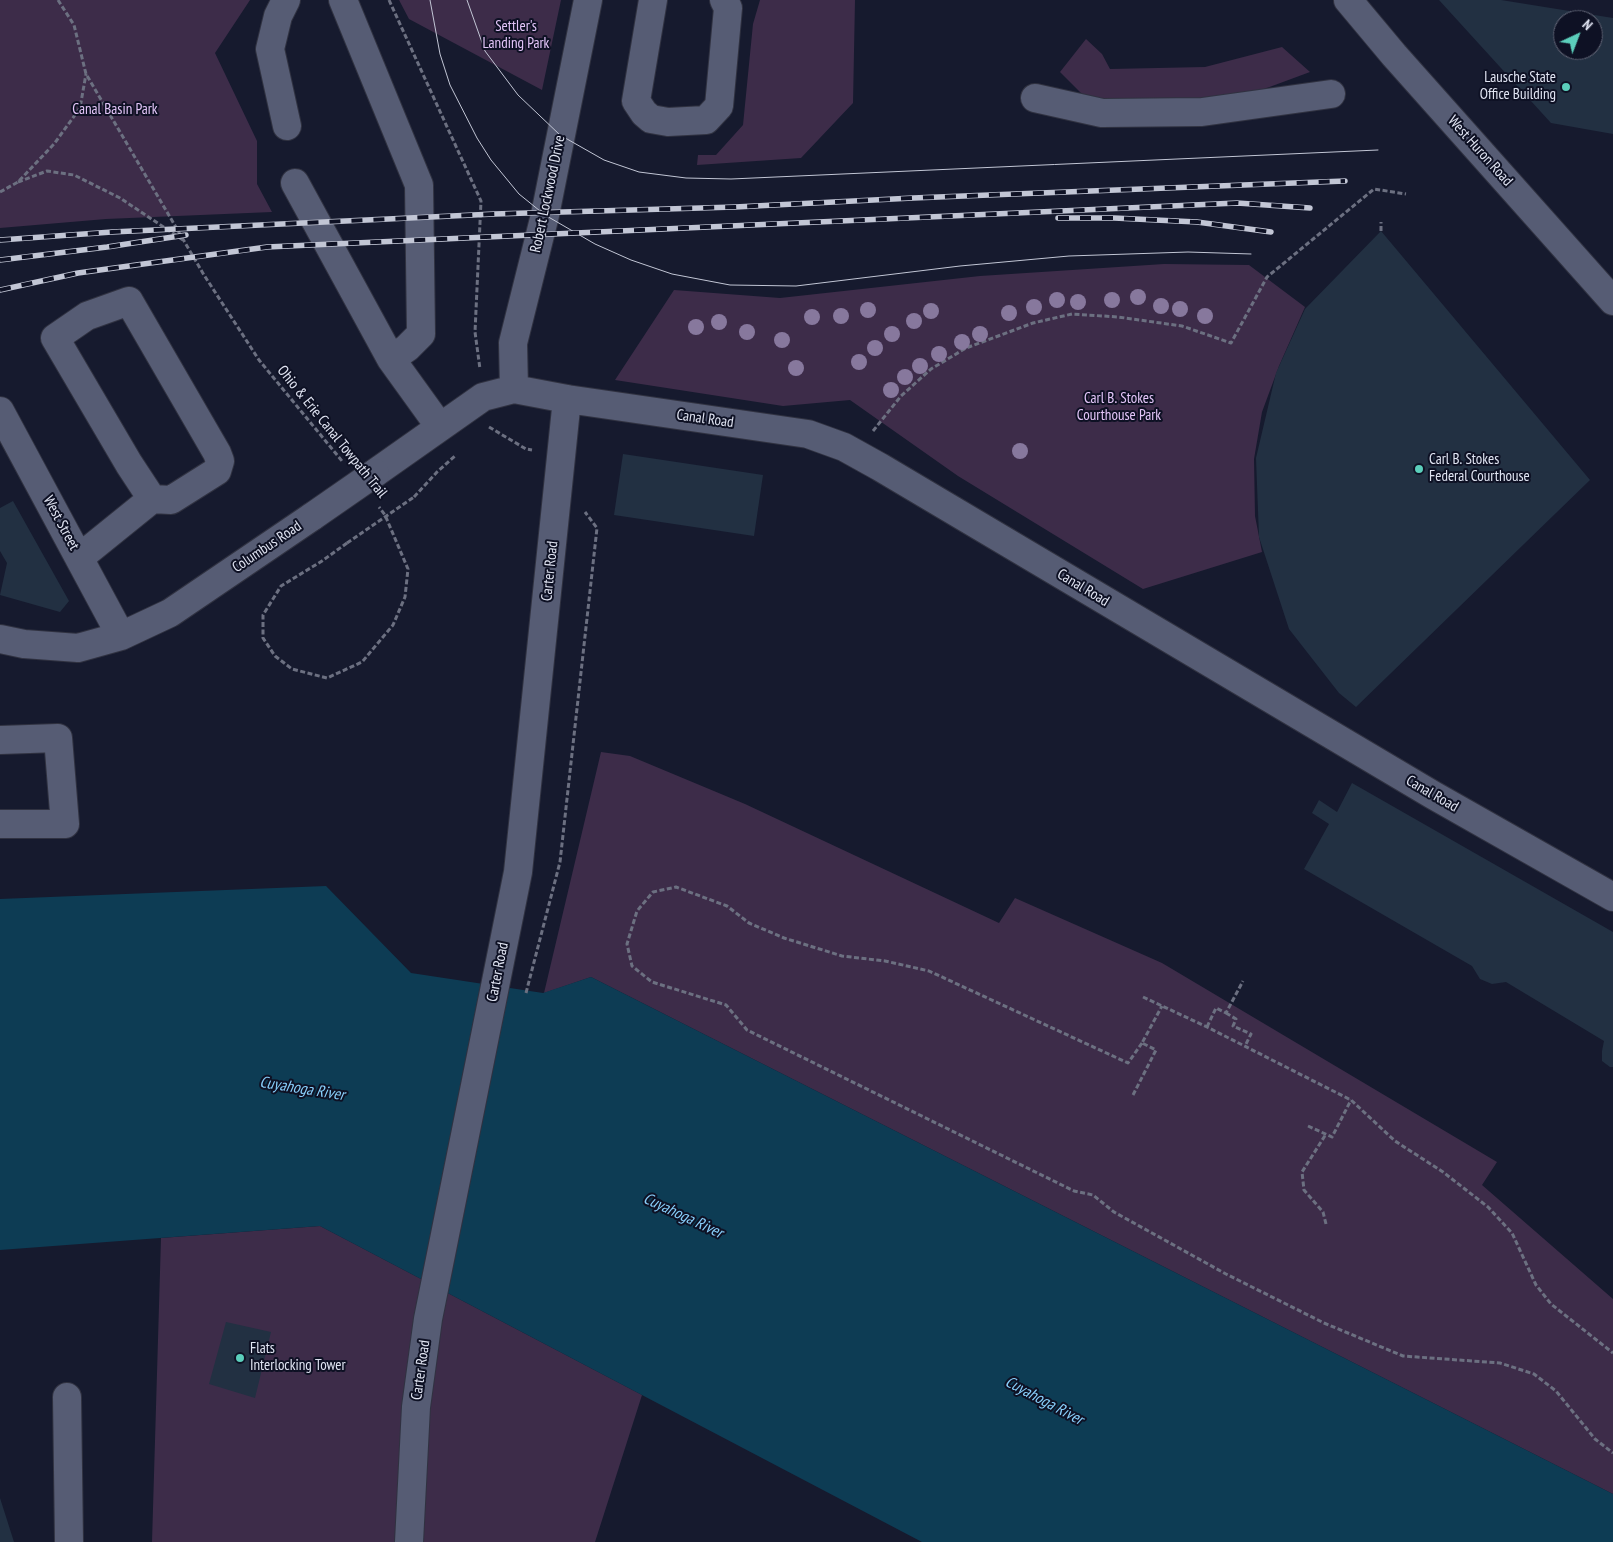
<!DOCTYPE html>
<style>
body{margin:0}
#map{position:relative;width:1613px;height:1542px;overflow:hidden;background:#161a2e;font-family:"PT Sans Narrow",sans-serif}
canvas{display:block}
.north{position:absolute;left:1553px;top:10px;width:50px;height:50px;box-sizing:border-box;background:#0e1124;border:1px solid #626576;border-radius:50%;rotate:43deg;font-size:14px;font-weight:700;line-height:20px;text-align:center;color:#e0e4f2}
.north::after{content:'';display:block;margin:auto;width:18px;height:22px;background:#5bcebb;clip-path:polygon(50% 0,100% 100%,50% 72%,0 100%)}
</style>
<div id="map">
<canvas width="1613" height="1542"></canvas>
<div class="north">N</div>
</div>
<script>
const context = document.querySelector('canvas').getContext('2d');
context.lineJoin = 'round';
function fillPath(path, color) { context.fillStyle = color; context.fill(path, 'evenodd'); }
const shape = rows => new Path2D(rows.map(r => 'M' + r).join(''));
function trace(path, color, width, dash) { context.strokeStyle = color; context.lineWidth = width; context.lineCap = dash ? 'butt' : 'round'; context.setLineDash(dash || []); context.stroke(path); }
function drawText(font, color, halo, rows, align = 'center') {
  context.font = font + ' "PT Sans Narrow",sans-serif'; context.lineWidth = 4; context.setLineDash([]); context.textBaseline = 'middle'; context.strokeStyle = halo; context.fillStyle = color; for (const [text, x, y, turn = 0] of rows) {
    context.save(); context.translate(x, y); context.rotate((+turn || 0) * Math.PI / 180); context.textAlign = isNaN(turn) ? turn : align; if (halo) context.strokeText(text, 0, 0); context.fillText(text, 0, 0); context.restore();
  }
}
const green = shape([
 [0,0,250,0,215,53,257,141,257,184,272,212,106,219,0,228],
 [399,0,561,0,542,90,409,19],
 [760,0,855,0,853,103,801,158,697,165,698,155,716,155,743,125,753,24],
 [1086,39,1102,54,1110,69,1205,67,1282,47,1310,72,1202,112,1090,102,1060,72],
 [1164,264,1249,265,1305,307,1279,366,1262,412,1254,459,1255,516,1262,552,1143,589,958,476,850,400,783,406,615,380,674,290,780,298,980,276],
 [601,752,630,756,745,804,999,923,1015,898,1162,963,1497,1162,1482,1185,1613,1299,1613,1494,591,977,544,993],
 [320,1226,642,1395,595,1542,152,1542,161,1238]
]);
const water = shape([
 [326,886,411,973,543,993,591,977,1613,1494,1613,1542,922,1542,320,1226,0,1250,0,899]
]);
const building = shape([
 [1439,0,1501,0,1613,18,1613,134,1551,123],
 [1563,20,1593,20,1593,50,1563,50],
 [1381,231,1590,480,1356,707,1339,693,1289,629,1259,537,1256,458,1276,373,1305,309],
 [623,454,763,475,754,536,614,515],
 [13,501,69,601,60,612,0,595,7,563,0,551,0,508],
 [1352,783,1613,932,1613,1067,1610,1067,1602,1061,1602,1051,1604,1041,1506,982,1492,984,1480,979,1472,966,1304,869,1329,824,1312,813,1319,800,1337,812],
 [226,1322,271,1332,255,1398,209,1384],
 [0,1498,14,1542,0,1542]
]);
const path = shape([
 [58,0,74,25,86,74,204,275,259,360,342,461],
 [389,0,481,201,475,332,480,369],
 [18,182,47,171,74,175,120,198,183,240],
 [0,192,18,182,54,144,80,108,86,74],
 [1381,231,1381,222],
 [489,427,526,449,532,450],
 [873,431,901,396,931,369,966,348,1033,323,1072,314,1118,317,1182,326,1231,343,1267,277,1374,189,1406,194],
 [414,497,437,472,456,455],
 [347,543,322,561,281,586,263,615,263,638,275,656,292,669,327,678,362,662,393,625,405,597,408,569,385,515,379,507],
 [526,993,560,862,597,528,585,512],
 [1143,997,1207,1027,1351,1100,1395,1141,1443,1172,1488,1207,1512,1233,1536,1285,1551,1304,1613,1353],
 [1226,1013,1236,1019,1233,1026,1251,1034,1245,1046],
 [1207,1027,1216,1008,1226,1013,1243,981],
 [1142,1043,1128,1063,929,971,885,961,842,956,784,938,749,923,727,906,676,887,653,892,637,911,627,944,632,966,652,982,726,1005,747,1030,1074,1191,1093,1195,1114,1212,1226,1274,1324,1323,1403,1356,1500,1363,1534,1374,1556,1391,1595,1439,1613,1453],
 [1133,1095,1156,1050,1142,1043,1162,1006],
 [1308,1126,1332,1137,1351,1100],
 [1326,1224,1323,1212,1304,1190,1302,1172,1326,1134]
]);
const minor = shape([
 [286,0,278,16,270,49,287,126],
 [343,0,419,185,421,334,407,348,391,359],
 [653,0,636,101,644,113,651,119,668,122,706,120,719,106,728,8,724,0],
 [1348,0,1394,55,1613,301],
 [1035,98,1102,113,1202,112,1331,94],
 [295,183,391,359,440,427],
 [129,301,217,453,220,461,217,471,171,500,152,499,129,464,55,338,87,316,129,301],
 [514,389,513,343,545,215,588,0],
 [0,411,121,636],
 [375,473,483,397,514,389,567,399,808,434,844,447,880,467,1433,795,1613,897],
 [79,558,152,499],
 [0,639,24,644,78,648,121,636,170,613,313,516],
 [0,740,58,738,65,824,0,824],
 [67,1397,69,1542],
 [409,1542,416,1407,428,1319,518,872,567,399]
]);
const tram = shape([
 [430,0,440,54,450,85,477,138,491,160,519,194,545,215,595,244,631,260,672,274,730,285,796,286,960,266,1069,256,1188,252,1251,254],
 [467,0,485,51,518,95,560,135,604,160,639,172,686,178,731,179,1378,150]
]);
const rail = shape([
 [1058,218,1114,218,1197,222,1271,232],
 [0,240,112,232,494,214,735,207,913,198,1345,181],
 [0,260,107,247,186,235],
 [0,290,78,273,267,247,1237,203,1310,208]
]);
const pathBridge = shape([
 [347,543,414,497]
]);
const minorBridge = shape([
 [313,516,375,473]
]);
const trees = [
 [1138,297],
 [1057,300],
 [1112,300],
 [1078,302],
 [1161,306],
 [1034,307],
 [1180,309],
 [868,310],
 [931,311],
 [1009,313],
 [841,316],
 [1205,316],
 [812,317],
 [914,321],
 [719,322],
 [696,327],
 [747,332],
 [892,334],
 [980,334],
 [782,340],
 [962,342],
 [875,348],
 [939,354],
 [859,362],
 [920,366],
 [796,368],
 [905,377],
 [891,390],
 [1020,451]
];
const markers = [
 [1566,87,5,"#5bcebb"],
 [1419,469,5,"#5bcebb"],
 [240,1358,5,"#5bcebb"]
];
const parkNames = [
 ["Settler's",516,27],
 ["Landing Park",516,44],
 ["Canal Basin Park",115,110],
 ["Carl B. Stokes",1119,399],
 ["Courthouse Park",1119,416]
];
const poiNames = [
 ["Lausche State",1556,78,"right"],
 ["Office Building",1556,95,"right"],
 ["Carl B. Stokes",1429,460],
 ["Federal Courthouse",1429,477],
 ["Flats",250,1349],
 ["Interlocking Tower",250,1366]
];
const streetNames = [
 ["West Huron Road",1480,151,48],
 ["Robert Lockwood Drive",548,194,-78],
 ["Canal Road",705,419,8],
 ["Ohio & Erie Canal Towpath Trail",332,432,51],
 ["West Street",61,523,62],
 ["Columbus Road",267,547,-34],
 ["Carter Road",550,571,-84],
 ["Canal Road",1083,588,31],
 ["Canal Road",1432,794,30],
 ["Carter Road",498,972,-79],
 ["Carter Road",421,1370,-82]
];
const waterNames = [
 ["Cuyahoga River",302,1089,9],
 ["Cuyahoga River",683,1216,25],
 ["Cuyahoga River",1044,1401,28]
];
fillPath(green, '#3d2c49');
fillPath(water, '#0d3c54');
fillPath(building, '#223042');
trace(minor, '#303241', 30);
trace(path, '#6c7081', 3, [5, 2.5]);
trace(minor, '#565c74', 28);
trace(tram, '#c2c6d5', 1);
trace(rail, '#c2c6d5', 5.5);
trace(rail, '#0e1124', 4, [11]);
trace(minorBridge, '#303241', 30, []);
trace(pathBridge, '#6c7081', 3, [5, 2.5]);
trace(minorBridge, '#565c74', 28);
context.fillStyle = '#87789d';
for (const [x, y] of trees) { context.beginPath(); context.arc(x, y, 8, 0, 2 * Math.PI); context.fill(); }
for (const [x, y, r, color] of markers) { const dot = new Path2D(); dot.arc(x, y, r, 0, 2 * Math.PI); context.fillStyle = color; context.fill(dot); trace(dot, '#0e1124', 2); }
drawText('15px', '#e3c5f8', '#0e1124', parkNames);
drawText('15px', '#e0e4f2', '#0e1124', poiNames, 'left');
drawText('15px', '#e0e4f2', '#0e1124', streetNames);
drawText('italic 16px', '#88cffb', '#0e1124', waterNames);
</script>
